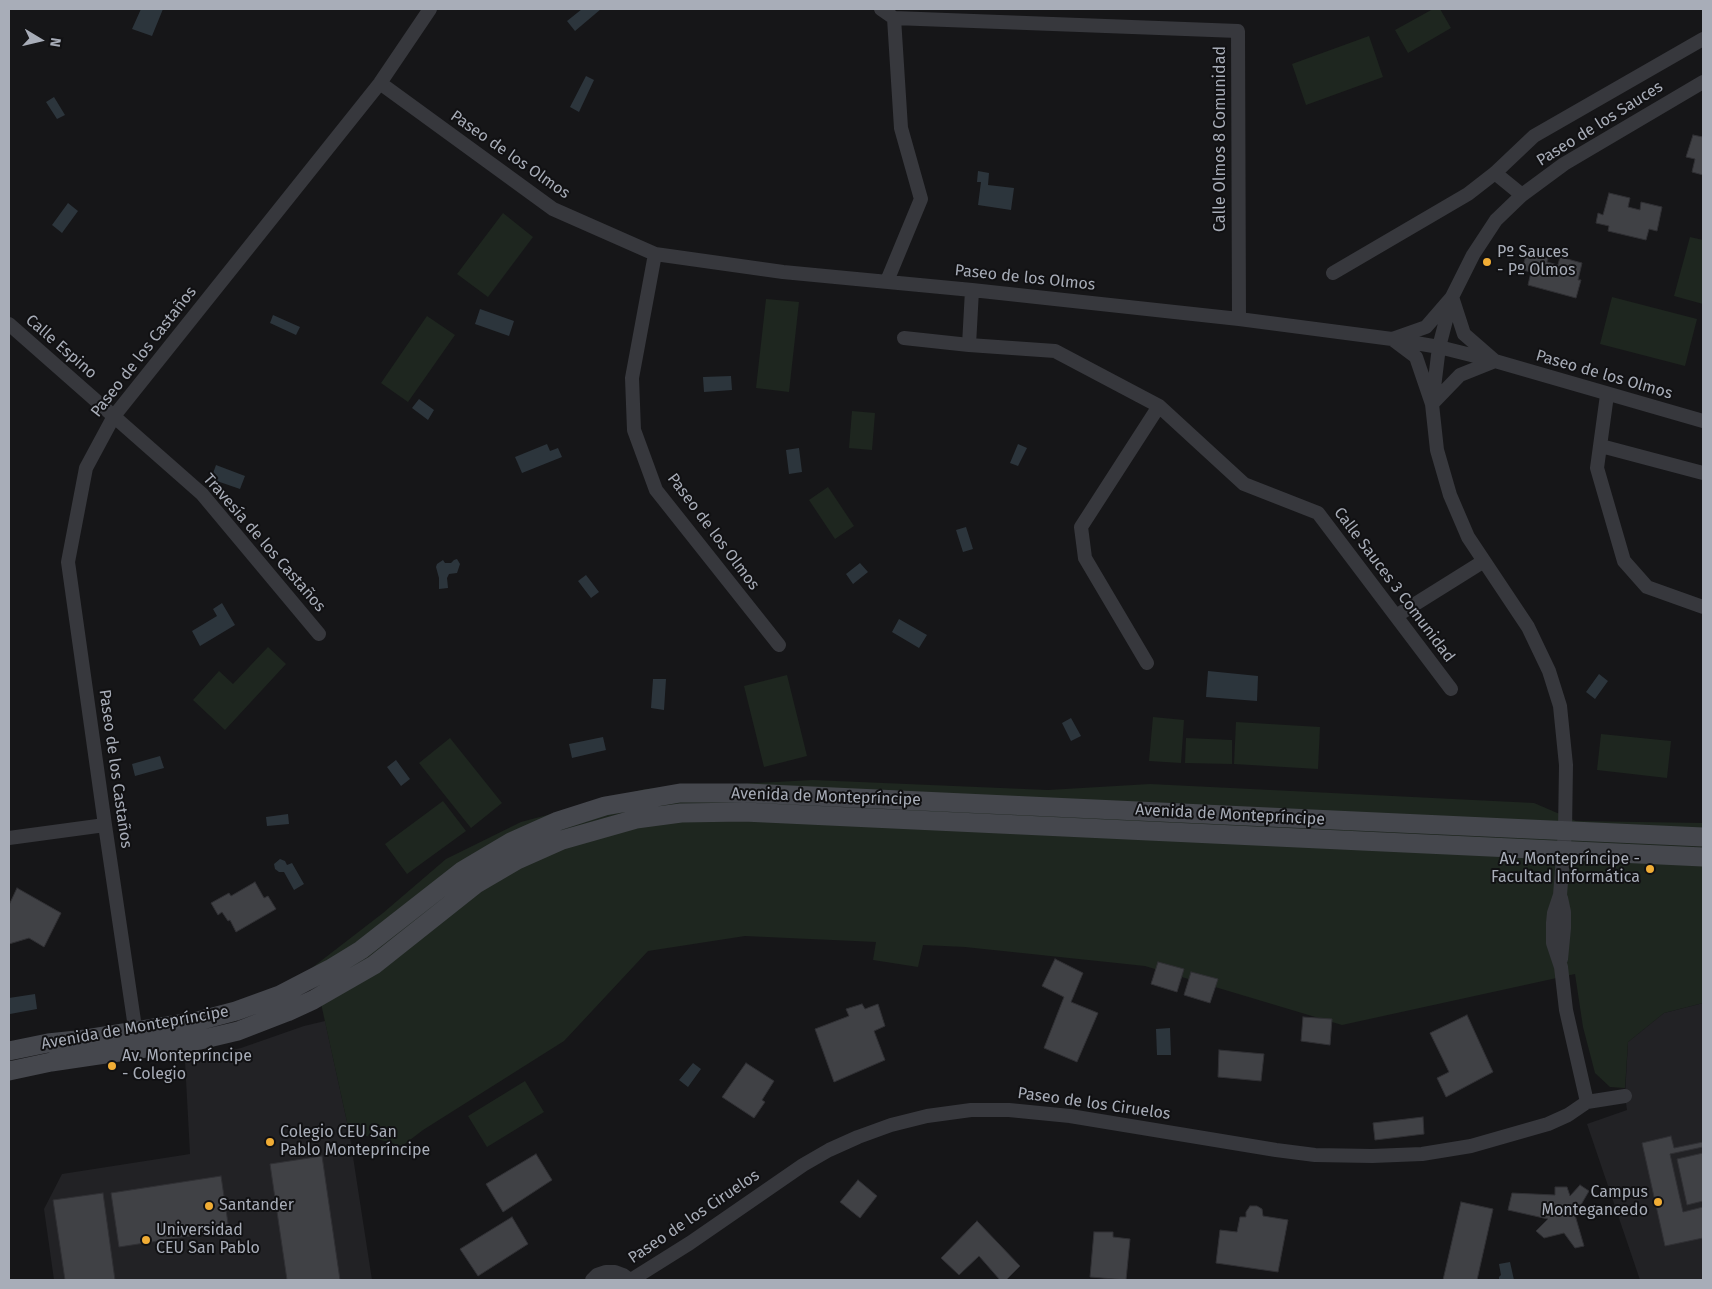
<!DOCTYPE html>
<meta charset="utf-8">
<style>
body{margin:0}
#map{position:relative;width:1712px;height:1289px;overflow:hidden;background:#161618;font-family:"Fira Sans",sans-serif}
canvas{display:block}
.frame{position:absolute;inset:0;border:10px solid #a8adb8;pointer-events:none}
.north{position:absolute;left:15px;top:15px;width:50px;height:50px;-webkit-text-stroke:4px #111113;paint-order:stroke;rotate:99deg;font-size:14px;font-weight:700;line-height:20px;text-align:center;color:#a8adb8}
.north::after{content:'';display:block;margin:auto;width:18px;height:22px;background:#a8adb8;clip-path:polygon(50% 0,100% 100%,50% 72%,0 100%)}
</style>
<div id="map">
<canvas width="1712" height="1289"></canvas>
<div class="frame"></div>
<div class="north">N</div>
</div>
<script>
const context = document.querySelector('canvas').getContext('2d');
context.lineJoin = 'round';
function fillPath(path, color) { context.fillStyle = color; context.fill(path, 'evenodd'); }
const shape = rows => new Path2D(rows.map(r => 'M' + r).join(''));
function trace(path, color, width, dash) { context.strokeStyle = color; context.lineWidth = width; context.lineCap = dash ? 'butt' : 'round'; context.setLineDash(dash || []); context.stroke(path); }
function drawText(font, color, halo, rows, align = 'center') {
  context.font = font + ' "Fira Sans",sans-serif'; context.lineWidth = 4; context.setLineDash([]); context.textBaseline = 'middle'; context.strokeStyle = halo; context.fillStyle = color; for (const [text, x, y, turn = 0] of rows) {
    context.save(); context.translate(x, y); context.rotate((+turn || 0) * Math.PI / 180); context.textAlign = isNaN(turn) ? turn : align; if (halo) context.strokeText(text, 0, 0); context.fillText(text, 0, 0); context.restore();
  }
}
const built = shape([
 [1703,1003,1703,1280,1640,1280,1587,1124,1627,1110,1625,1096,1628,1042,1664,1013],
 [325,1021,349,1131,372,1280,54,1280,44,1209,62,1174,190,1154,185,1061,241,1048,304,1026]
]);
const green = shape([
 [1433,9,1440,9,1451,28,1408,53,1395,30],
 [1369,36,1383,77,1306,105,1292,64],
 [503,213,533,237,488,297,457,274],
 [1690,237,1703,240,1703,304,1674,296],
 [1612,297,1697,319,1685,366,1600,344],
 [766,299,799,302,789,392,756,388],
 [427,316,455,335,408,402,381,383],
 [852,411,875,413,872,450,849,448],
 [828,487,854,526,835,539,809,500],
 [268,647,286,664,225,730,193,700,219,671,233,684],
 [787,675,807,756,764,767,744,686],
 [1153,717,1184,720,1181,763,1149,761],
 [1236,722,1320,727,1318,769,1234,764],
 [1601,734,1671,741,1667,778,1597,770],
 [450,738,502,803,471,828,419,763],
 [1186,738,1232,740,1232,764,1185,763],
 [813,780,1048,790,1150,784,1534,803,1576,821,1703,823,1703,1003,1664,1013,1628,1042,1625,1088,1610,1087,1595,1073,1583,1027,1575,974,1342,1025,1145,966,965,947,923,945,918,967,873,960,876,942,745,936,648,951,564,1041,423,1130,402,1146,349,1131,313,967,383,913,446,859,521,822,645,789],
 [443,801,466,831,407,874,385,844],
 [525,1081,544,1112,487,1147,468,1116]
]);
const water = shape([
 [141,9,163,9,152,36,132,29],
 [582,9,601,9,575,31,567,21],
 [586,76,594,80,579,112,570,107],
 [54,97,65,115,57,119,46,102],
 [978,171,989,173,988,185,1014,188,1011,210,978,205,981,182,977,182],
 [68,203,78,211,62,233,52,225],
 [480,309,514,321,509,336,475,324],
 [273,315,300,327,296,335,270,323],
 [731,376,732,390,704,392,703,377],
 [419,399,434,410,428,420,412,408],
 [547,444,550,451,558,448,562,457,522,473,515,457],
 [1018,444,1027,448,1018,466,1010,463],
 [799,448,802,472,789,474,786,450],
 [216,465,245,476,240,489,211,479],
 [966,527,973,549,963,552,956,530],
 [457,559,460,564,457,573,449,574,447,578,448,588,439,589,439,578,436,567,437,564,443,560,445,563,451,563,454,560],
 [860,563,868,572,853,584,846,574],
 [586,575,599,592,591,598,578,581],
 [222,603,235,625,200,646,192,631,217,616,213,609],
 [899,619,927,635,919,648,892,632],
 [1208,671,1258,676,1257,701,1206,697],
 [1599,674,1608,681,1595,699,1586,692],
 [653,679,666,679,664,710,651,708],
 [1071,718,1081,736,1071,741,1062,723],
 [603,737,606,750,572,758,569,744],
 [160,756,164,768,135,776,132,764],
 [396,760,410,779,401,786,387,767],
 [288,814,289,824,267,826,266,817],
 [280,859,285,861,287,865,292,863,304,884,294,890,284,872,279,872,275,869,274,864],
 [35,994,37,1009,10,1014,9,998],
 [1170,1028,1171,1055,1157,1055,1156,1029],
 [693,1063,701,1069,688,1087,679,1080],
 [1510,1262,1514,1280,1499,1280,1499,1277,1501,1275,1499,1264]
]);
const building = shape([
 [1693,135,1703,137,1703,175,1692,172,1695,159,1686,157,1693,135],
 [1609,193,1630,198,1628,207,1640,210,1641,202,1662,207,1657,231,1649,229,1646,240,1608,231,1609,226,1596,223,1598,213,1603,215,1609,193],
 [1528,247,1550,253,1547,262,1558,265,1560,257,1582,263,1578,280,1581,280,1576,298,1528,285,1531,272,1522,270,1528,247],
 [255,882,264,898,268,896,276,909,236,932,230,920,228,921,222,912,218,915,211,903,229,893,231,896,255,882],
 [17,888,61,913,44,947,29,938,9,944,9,905,17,888],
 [1055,959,1083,973,1071,1002,1098,1013,1077,1062,1044,1048,1064,997,1042,986,1055,959],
 [1158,962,1184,969,1177,992,1151,984,1158,962],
 [1191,972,1218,979,1210,1003,1184,995,1191,972],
 [862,1004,865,1009,878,1004,885,1026,874,1031,885,1060,834,1082,815,1029,849,1016,846,1009,862,1004],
 [1467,1015,1493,1072,1446,1097,1437,1078,1449,1072,1430,1033,1467,1015],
 [1303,1017,1332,1019,1330,1045,1301,1041,1303,1017],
 [1219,1050,1264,1054,1261,1081,1218,1077,1219,1050],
 [746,1063,774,1081,762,1100,765,1102,754,1118,722,1097,746,1063],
 [1423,1117,1424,1134,1375,1140,1373,1123,1423,1117],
 [1671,1136,1674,1148,1703,1142,1703,1238,1665,1246,1642,1143,1671,1136],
 [1703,1147,1703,1207,1683,1212,1670,1154,1703,1147],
 [1703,1153,1703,1201,1687,1205,1677,1159,1703,1153],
 [536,1154,552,1180,503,1212,486,1184,536,1154],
 [322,1156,340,1280,287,1280,270,1164,322,1156],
 [221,1176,229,1230,119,1247,111,1193,221,1176],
 [858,1180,877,1196,860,1218,840,1202,858,1180],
 [1580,1185,1589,1191,1575,1215,1584,1246,1575,1248,1564,1233,1544,1238,1536,1231,1548,1219,1508,1210,1512,1193,1555,1195,1555,1187,1567,1187,1570,1196,1580,1185],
 [103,1193,115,1280,65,1280,53,1200,103,1193],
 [1461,1202,1493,1209,1477,1280,1443,1280,1461,1202],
 [1250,1206,1257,1206,1262,1209,1263,1216,1288,1220,1278,1272,1216,1263,1220,1230,1237,1232,1240,1217,1246,1217,1246,1212,1250,1206],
 [512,1217,528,1244,478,1276,460,1249,512,1217],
 [977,1221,1020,1266,1006,1280,1000,1280,979,1256,959,1275,941,1258,977,1221],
 [1094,1232,1113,1232,1113,1237,1130,1239,1126,1280,1090,1277,1094,1232]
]);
const street = shape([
 [881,9,894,18,901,128,921,199,887,281],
 [894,18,1238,31,1239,319],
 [380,83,553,209,655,254,783,272,972,290,1239,319,1392,339,1439,347,1495,361,1703,421],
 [1495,173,1522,195],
 [655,254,632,378,634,430,656,490,779,645],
 [1333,273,1468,194,1495,173,1534,136,1703,39],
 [1452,297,1464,334,1495,361,1460,375,1432,404,1416,357,1392,339,1426,327,1452,297],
 [9,324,202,494,319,634],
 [904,338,969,345,1055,351,1159,406,1244,484,1318,513,1451,689],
 [969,345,972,290],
 [1607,395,1597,468,1624,561,1647,587,1703,607],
 [1601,446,1703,473],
 [1396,616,1484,561],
 [1147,663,1085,558,1081,527,1159,406],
 [9,838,105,825],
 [1561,898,1564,912,1564,928,1561,959],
 [137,1041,105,825,68,562,86,468,114,416,380,83,430,9],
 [1625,1096,1587,1102,1566,1010,1561,967,1553,943,1553,923,1554,913,1560,895,1565,831,1566,765,1560,706,1549,671,1528,627,1468,537,1450,495,1437,450,1432,404,1439,347,1452,297,1473,255,1496,220,1522,195,1564,164,1703,82],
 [592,1280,597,1275,606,1272,615,1272,623,1275,630,1280],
 [631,1280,690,1243,803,1165,829,1150,858,1137,891,1125,927,1116,971,1110,1009,1110,1070,1116,1276,1150,1315,1155,1372,1156,1422,1154,1471,1146,1548,1124,1568,1115,1587,1102]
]);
const secondary = shape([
 [9,1051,48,1043,86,1039,198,1021,236,1011,280,995,330,969,361,950,462,871,511,842,558,821,605,806,680,793,747,793,1703,837],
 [9,1071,51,1062,200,1040,238,1031,287,1012,313,1000,374,965,476,884,517,860,562,840,636,819,681,813,744,812,1703,857]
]);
const markers = [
 [1487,262,5,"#f1ad35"],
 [1650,869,5,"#f1ad35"],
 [112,1066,5,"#f1ad35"],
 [270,1142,5,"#f1ad35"],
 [1658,1202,5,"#f1ad35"],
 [209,1206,5,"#f1ad35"],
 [146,1240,5,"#f1ad35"]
];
const streetNames = [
 ["Paseo de los Sauces",1600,124,-32],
 ["Calle Olmos 8 Comunidad",1221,139,-90],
 ["Paseo de los Olmos",510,155,35],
 ["Paseo de los Olmos",1025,278,6],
 ["Calle Espino",61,347,41],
 ["Paseo de los Castaños",144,352,-52],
 ["Paseo de los Olmos",1604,375,16],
 ["Paseo de los Olmos",713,532,53],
 ["Travesía de los Castaños",264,543,49],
 ["Calle Sauces 3 Comunidad",1394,585,53],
 ["Paseo de los Castaños",115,769,82],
 ["Avenida de Montepríncipe",826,797,2],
 ["Avenida de Montepríncipe",1230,815,3],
 ["Avenida de Montepríncipe",135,1028,-10],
 ["Paseo de los Ciruelos",1094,1104,8],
 ["Paseo de los Ciruelos",694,1217,-34]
];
const poiNames = [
 ["Pº Sauces",1497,253],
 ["- Pº Olmos",1497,271],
 ["Av. Montepríncipe -",1640,860,"right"],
 ["Facultad Informática",1640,878,"right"],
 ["Av. Montepríncipe",122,1057],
 ["- Colegio",122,1075],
 ["Colegio CEU San",280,1133],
 ["Pablo Montepríncipe",280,1151],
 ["Campus",1648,1193,"right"],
 ["Montegancedo",1648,1211,"right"],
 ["Santander",219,1206],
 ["Universidad",156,1231],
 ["CEU San Pablo",156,1249]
];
fillPath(built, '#222225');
fillPath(green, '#1e261f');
fillPath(water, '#2c353c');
fillPath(building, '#404145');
trace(building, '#303034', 1);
trace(street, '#37383d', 14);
trace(secondary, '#45474d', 19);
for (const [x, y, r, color] of markers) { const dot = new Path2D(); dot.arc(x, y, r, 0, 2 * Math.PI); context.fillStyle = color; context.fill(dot); trace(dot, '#111113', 2); }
drawText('16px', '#a8adb8', '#111113', streetNames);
drawText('16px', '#a8adb8', '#111113', poiNames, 'left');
</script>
